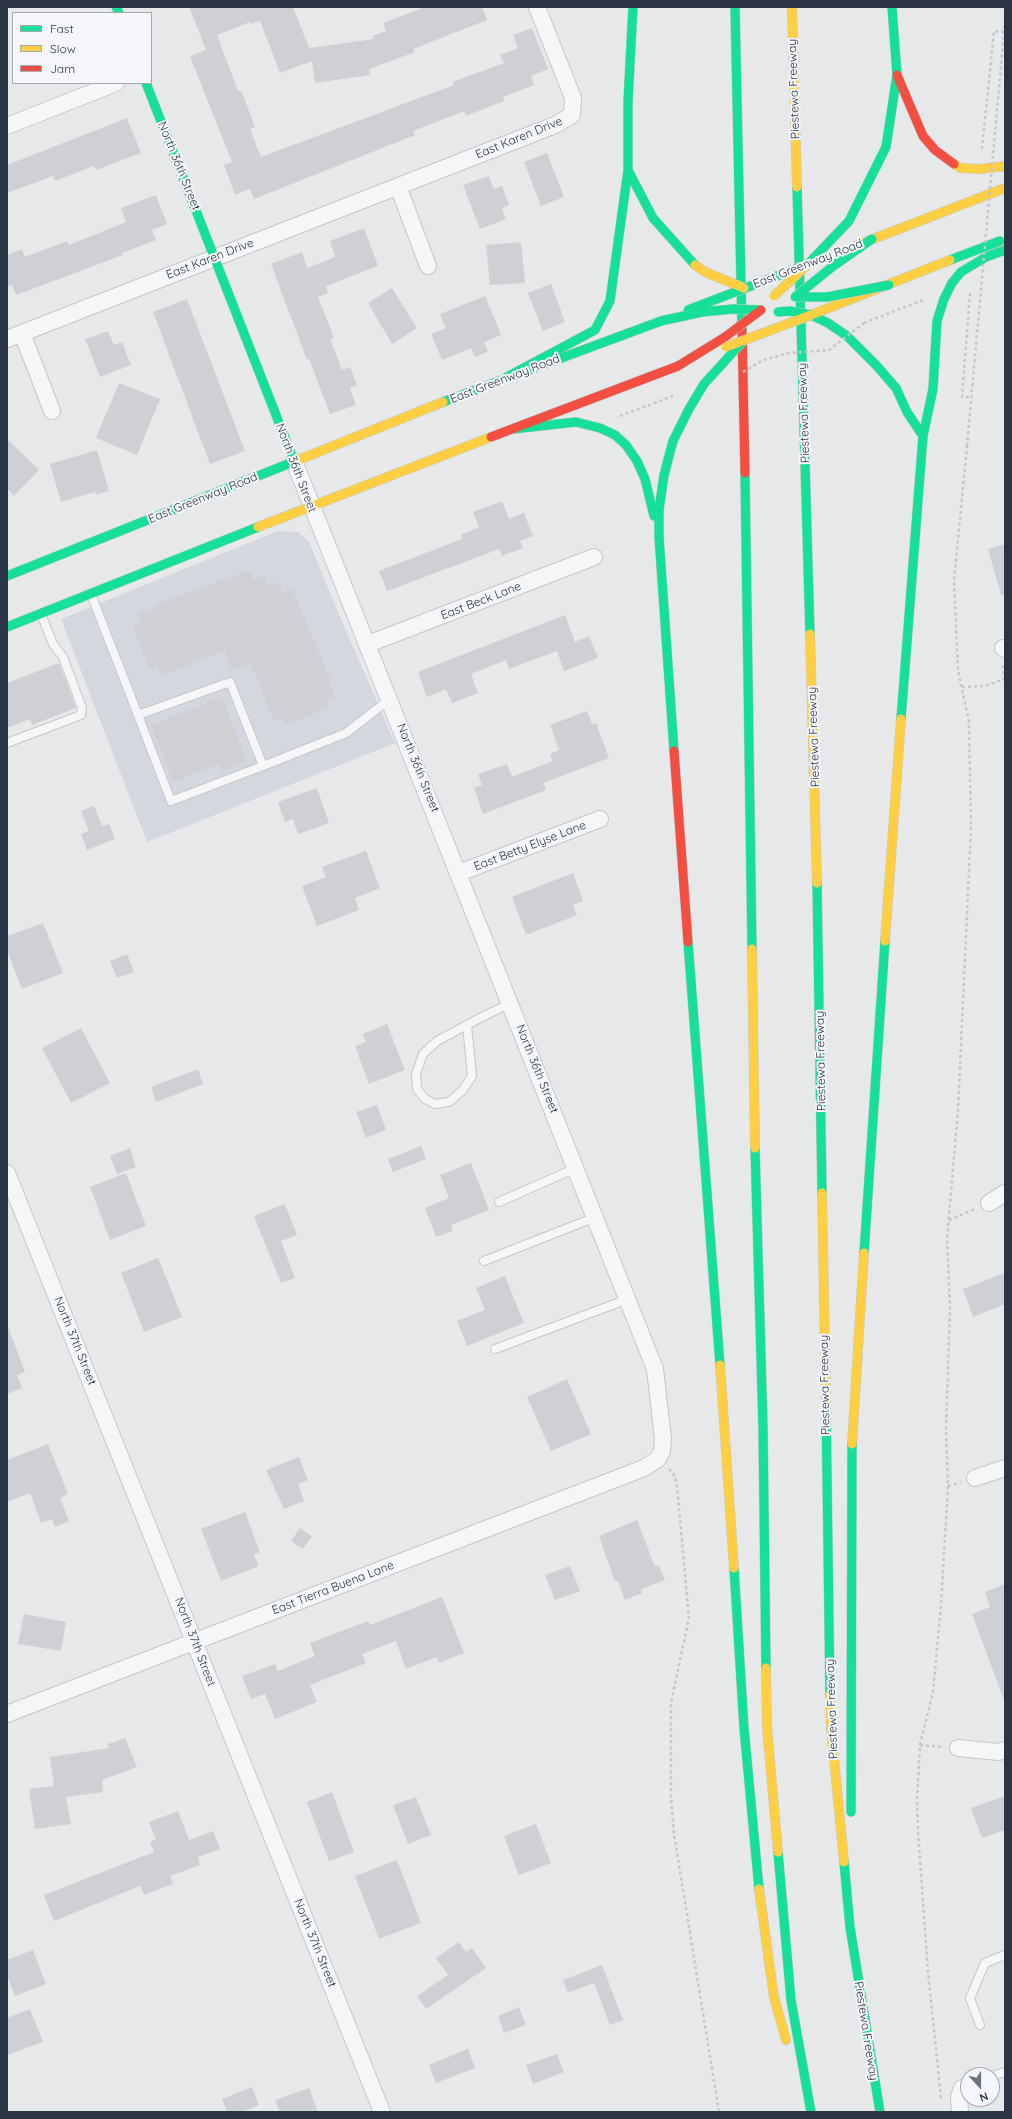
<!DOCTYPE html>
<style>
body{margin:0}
#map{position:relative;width:1012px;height:2119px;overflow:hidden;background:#e6e8ea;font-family:Quicksand,sans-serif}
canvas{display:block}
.frame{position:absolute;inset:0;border:8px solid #2b3445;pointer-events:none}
.legend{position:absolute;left:12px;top:12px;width:140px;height:72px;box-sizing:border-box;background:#f4f6f9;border:1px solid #a4a8b1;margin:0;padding:5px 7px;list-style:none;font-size:12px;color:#2b3445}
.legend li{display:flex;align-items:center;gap:8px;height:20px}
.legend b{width:20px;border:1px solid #a4a8b1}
.north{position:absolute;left:960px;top:2067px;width:40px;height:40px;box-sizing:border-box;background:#f4f6f9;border:1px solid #a4a8b1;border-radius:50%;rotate:159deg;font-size:11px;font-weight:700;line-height:16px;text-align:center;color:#2b3445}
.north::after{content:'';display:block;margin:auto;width:14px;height:18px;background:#6c737f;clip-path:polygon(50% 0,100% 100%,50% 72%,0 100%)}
</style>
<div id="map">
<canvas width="1012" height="2119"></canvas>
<div class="frame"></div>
<ul class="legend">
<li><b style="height:5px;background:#16e098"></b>Fast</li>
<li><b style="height:5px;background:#ffcf43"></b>Slow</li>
<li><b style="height:5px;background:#f24e42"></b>Jam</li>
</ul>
<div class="north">N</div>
</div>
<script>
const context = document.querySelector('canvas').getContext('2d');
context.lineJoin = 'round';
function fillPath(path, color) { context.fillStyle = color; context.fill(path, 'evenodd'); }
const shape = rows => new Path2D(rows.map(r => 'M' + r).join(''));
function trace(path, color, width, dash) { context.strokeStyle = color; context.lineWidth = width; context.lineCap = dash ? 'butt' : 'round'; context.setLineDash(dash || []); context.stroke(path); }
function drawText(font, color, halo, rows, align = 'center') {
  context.font = font + ' Quicksand,sans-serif'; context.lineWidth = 4; context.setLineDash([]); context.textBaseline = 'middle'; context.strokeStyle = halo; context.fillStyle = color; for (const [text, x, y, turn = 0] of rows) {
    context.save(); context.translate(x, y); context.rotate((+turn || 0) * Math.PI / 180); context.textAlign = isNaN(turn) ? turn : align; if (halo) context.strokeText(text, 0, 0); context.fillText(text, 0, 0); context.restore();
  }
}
const built = shape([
 [278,531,299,532,309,542,340,617,395,743,147,842,61,619]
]);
const building = shape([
 [189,7,293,7,309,48,374,39,373,36,386,31,383,23,425,7,482,7,487,20,413,49,415,52,369,69,370,75,315,83,312,61,280,73,260,21,251,24,250,22,217,35,238,91,241,90,255,127,250,129,261,157,454,85,453,82,504,63,500,55,518,48,513,35,532,28,548,69,531,76,534,85,503,97,504,101,466,116,464,111,413,131,415,135,254,199,250,189,235,195,224,165,232,162,190,56,206,50],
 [127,118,141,153,96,170,94,166,55,181,53,176,7,193,7,165],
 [547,153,564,197,541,206,524,162],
 [489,176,494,189,502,186,509,205,502,208,506,219,480,229,463,185],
 [156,195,167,224,152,230,156,240,122,253,123,255,16,295,12,285,7,287,7,255,22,249,25,257,67,241,69,245,126,222,121,208],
 [364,228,378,266,326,286,328,293,318,297,334,338,330,339,342,370,350,367,357,385,350,388,356,405,330,414,309,359,307,360,271,264,302,252,307,268,335,257,330,241],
 [521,242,525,283,490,285,486,245],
 [551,284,565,322,543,331,528,293],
 [392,288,417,328,392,344,368,303],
 [485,296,501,335,484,342,488,352,475,357,471,348,442,360,431,334,446,328,440,314],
 [187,299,245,451,210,464,153,312],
 [108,331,114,345,122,342,131,365,100,377,85,339],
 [119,383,160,399,137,455,96,438],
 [7,439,39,470,14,496,7,488],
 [97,450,109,491,96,495,95,492,61,502,50,464],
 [502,501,509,519,524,513,533,536,520,541,523,548,502,556,499,549,387,591,379,571,462,539,461,535,479,527,473,512],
 [1005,544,1005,595,1001,595,988,549],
 [250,570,254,580,264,576,268,586,278,582,283,593,292,589,330,678,328,679,335,696,326,700,330,707,286,725,283,717,274,721,251,663,232,670,225,650,161,676,157,667,150,670,133,627,141,623,137,614,158,606,157,604],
 [565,615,575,642,589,636,598,658,564,671,557,651,509,669,506,660,471,674,478,693,452,703,446,689,427,697,418,672],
 [59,663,76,708,32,725,30,719,7,728,7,683],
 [222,697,247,761,221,771,218,764,173,782,151,725],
 [587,711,592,724,596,723,609,758,543,783,546,790,483,814,474,788,482,785,478,774,507,764,512,777,553,761,550,754,559,750,550,725],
 [317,788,329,823,298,834,293,819,285,822,278,802],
 [94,806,102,826,109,824,115,839,87,850,81,834,89,831,81,811],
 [366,851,380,888,355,898,359,910,317,926,302,886,326,877,322,867],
 [573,873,583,901,573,905,577,915,526,935,512,897],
 [43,923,63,973,22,989,7,950,7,936],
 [127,954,134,972,117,978,110,961],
 [387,1024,405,1070,369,1084,355,1046,366,1042,363,1034],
 [81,1028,110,1083,71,1103,42,1048],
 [198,1069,203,1084,156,1102,151,1087],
 [377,1105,386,1130,366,1138,356,1112],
 [421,1146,426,1159,393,1172,388,1159],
 [130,1148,136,1167,117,1174,110,1156],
 [471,1163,489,1210,451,1225,453,1231,436,1237,425,1208,449,1198,440,1175],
 [126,1173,146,1226,110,1240,90,1187],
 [285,1204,297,1235,281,1241,295,1278,281,1283,254,1216],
 [158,1258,182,1317,144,1332,121,1273],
 [1005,1273,1005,1304,973,1317,963,1289],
 [505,1276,524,1323,467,1346,457,1321,485,1310,476,1288],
 [8,1327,25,1372,17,1375,22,1388,7,1394],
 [567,1379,591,1434,551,1451,527,1397],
 [48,1444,68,1494,60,1498,69,1521,55,1527,52,1519,41,1523,30,1493,7,1502,7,1460],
 [299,1457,308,1480,298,1484,304,1501,284,1509,266,1470],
 [245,1512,260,1552,254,1555,259,1566,221,1581,201,1529],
 [637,1520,655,1567,659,1565,665,1580,641,1589,642,1593,625,1600,618,1581,615,1582,599,1536],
 [300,1528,312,1536,303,1549,291,1541],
 [570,1566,580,1591,555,1600,545,1575],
 [1005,1584,1005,1700,1004,1700,972,1614,990,1607,985,1592],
 [442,1597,464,1653,439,1663,437,1657,406,1669,396,1641,362,1654,366,1663,310,1685,317,1702,275,1719,265,1694,251,1699,242,1676,275,1664,278,1671,315,1656,310,1643,368,1621,370,1625],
 [24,1614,66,1622,61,1651,18,1644],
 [125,1738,137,1767,102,1780,103,1792,66,1797,71,1824,35,1829,29,1789,54,1786,50,1757,109,1748,108,1744],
 [332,1792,354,1852,329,1861,307,1802],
 [1005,1796,1005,1830,982,1838,971,1808],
 [416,1797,431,1835,408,1844,393,1805],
 [178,1811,189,1840,213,1831,220,1849,198,1857,200,1865,170,1876,173,1884,144,1895,140,1886,54,1921,44,1895,154,1852,150,1842,156,1839,149,1822],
 [536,1824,551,1863,519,1875,504,1836],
 [397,1860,421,1923,379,1939,355,1876],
 [459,1942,466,1952,472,1948,486,1968,426,2009,417,1996,448,1975,436,1958],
 [33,1950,46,1984,15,1996,7,1976,7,1960],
 [602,1965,623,2020,610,2025,594,1983,568,1993,563,1980],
 [519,2007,526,2025,504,2033,498,2016],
 [30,2009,43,2042,7,2055,7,2018],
 [468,2049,475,2068,436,2083,429,2065],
 [557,2054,564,2072,533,2084,526,2065],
 [252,2087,259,2105,241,2112,227,2112,222,2099],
 [309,2088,318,2112,280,2112,275,2100]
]);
const path = shape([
 [982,149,994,31,1004,32,1005,15],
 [970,293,962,397,971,397],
 [864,323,923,300],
 [620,416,673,396],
 [962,687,985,686,1004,679,1003,665],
 [949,1220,975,1209],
 [669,1469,675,1476,677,1486,689,1618,671,1703,671,1797,674,1834,719,2112],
 [948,1486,961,1482],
 [920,1745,943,1747],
 [941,2098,928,1971,918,1833,917,1800,920,1745,933,1692,941,1605,948,1486,946,1431,950,1307,947,1239,958,1110,971,828,969,722,958,670,954,580,967,446]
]);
const lane = shape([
 [91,594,138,715,171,801,263,766,230,682,138,715],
 [7,743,81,715,82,708,63,657,53,644,41,614],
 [263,766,346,733,390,699],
 [467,1025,472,1076,462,1091,449,1102,435,1104,425,1099,417,1089,416,1074,423,1054,437,1041,482,1017,511,1003],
 [499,1202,576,1168],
 [484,1261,596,1217],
 [495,1349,628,1299],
 [980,2025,970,1998,985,1963,1005,1955],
 [992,2076,1005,2072]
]);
const street = shape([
 [7,126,116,83],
 [398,186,428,266],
 [22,333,52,411],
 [7,339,555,125,572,115,573,98,537,7],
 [368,644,594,557],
 [1003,648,1005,649],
 [459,873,600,819],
 [7,1173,382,2112],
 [989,1203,1005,1193],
 [975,1478,1005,1468],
 [7,1714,644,1468,658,1459,662,1451,663,1439,655,1369,294,461],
 [958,1748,999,1752,1005,1750],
 [960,2112,959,2097,962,2088]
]);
const fast = shape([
 [116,7,119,13],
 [735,7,742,330],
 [146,83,294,461],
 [628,170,653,218,695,265],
 [797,187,810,634],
 [950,260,1000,241],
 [808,264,849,221,886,147,897,75,892,7],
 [811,315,828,323,847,336,876,365,896,388,907,412,923,436],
 [507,377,595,330,610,301,628,170,628,101,633,7],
 [443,402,661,321],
 [513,429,576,422,600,428,615,435,626,445,637,461,645,479,654,516],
 [745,473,752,949],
 [7,576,298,460],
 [7,627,258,527],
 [901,719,923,436,933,389,937,321,944,299,952,283,961,272,986,257,1005,250],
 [674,751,659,537,659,510,664,475,673,441,689,409],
 [817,883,822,1193],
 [688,942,720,1365],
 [755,1148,763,1428,766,1668],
 [864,1253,885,941],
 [826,1403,830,1695],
 [734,1568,744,1728,759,1889],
 [851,1812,852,1444],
 [778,1852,791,2000,811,2112],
 [844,1862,850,1927,880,2112]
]);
const slow = shape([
 [792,7,797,187],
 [954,164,961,168,980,169,1005,166],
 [855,246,1005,188],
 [811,315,950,260],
 [298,460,443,402],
 [258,527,491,437],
 [810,634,817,883],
 [885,941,901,719],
 [752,949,755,1148],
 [822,1193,826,1403],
 [720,1365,734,1568],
 [852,1444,864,1253],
 [766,1668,767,1727,778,1852],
 [830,1695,831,1727,844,1862],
 [759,1889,774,1997,786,2040]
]);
const jam = shape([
 [897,75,923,136,935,150,954,164],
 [742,330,745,473],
 [491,437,678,366],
 [674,751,688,942]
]);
const pathBridge = shape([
 [743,372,763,360,789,353,829,350,864,323],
 [967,446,1004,32]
]);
const fastBridge = shape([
 [795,297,832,267,872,239],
 [795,297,827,297,889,285],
 [688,310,808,264],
 [778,312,790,311,811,315],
 [661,321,702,312,733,309,761,310],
 [689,409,704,384,744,340]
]);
const slowBridge = shape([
 [695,265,705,272,744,288],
 [774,296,808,264],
 [726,347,811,315]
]);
const jamBridge = shape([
 [678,366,725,337,761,310]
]);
const streetNames = [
 ["Piestewa Freeway",794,89,-92],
 ["East Karen Drive",519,138,-22],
 ["North 36th Street",179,166,68],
 ["East Karen Drive",210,259,-21],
 ["East Greenway Road",808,264,-21],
 ["East Greenway Road",505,379,-21],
 ["Piestewa Freeway",804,413,-92],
 ["North 36th Street",296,468,69],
 ["East Greenway Road",203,498,-22],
 ["East Beck Lane",481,601,-21],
 ["Piestewa Freeway",814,737,-92],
 ["North 36th Street",418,768,68],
 ["East Betty Elyse Lane",530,846,-21],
 ["Piestewa Freeway",821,1061,-91],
 ["North 36th Street",537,1069,68],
 ["North 37th Street",75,1341,68],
 ["Piestewa Freeway",825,1385,-91],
 ["East Tierra Buena Lane",333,1588,-21],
 ["North 37th Street",195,1642,69],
 ["Piestewa Freeway",832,1709,-92],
 ["North 37th Street",315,1943,68],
 ["Piestewa Freeway",866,2031,81]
];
fillPath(built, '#d4d7dd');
fillPath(building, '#ced0d3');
trace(lane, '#c4c6c8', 10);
trace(street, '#c4c6c8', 18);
trace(fast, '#c4c6c8', 10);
trace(slow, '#c4c6c8', 10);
trace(jam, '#c4c6c8', 10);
trace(path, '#c5c6ca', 2.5, [3, 3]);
trace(lane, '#f5f6f7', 8);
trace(street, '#f5f6f7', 16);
trace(fast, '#16e098', 9);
trace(slow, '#ffcf43', 9);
trace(jam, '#f24e42', 9);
trace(fastBridge, '#c4c6c8', 10, []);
trace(slowBridge, '#c4c6c8', 10, []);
trace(jamBridge, '#c4c6c8', 10, []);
trace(pathBridge, '#c5c6ca', 2.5, [3, 3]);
trace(fastBridge, '#16e098', 9);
trace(slowBridge, '#ffcf43', 9);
trace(jamBridge, '#f24e42', 9);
drawText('12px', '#2b3445', '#f4f6f9', streetNames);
</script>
